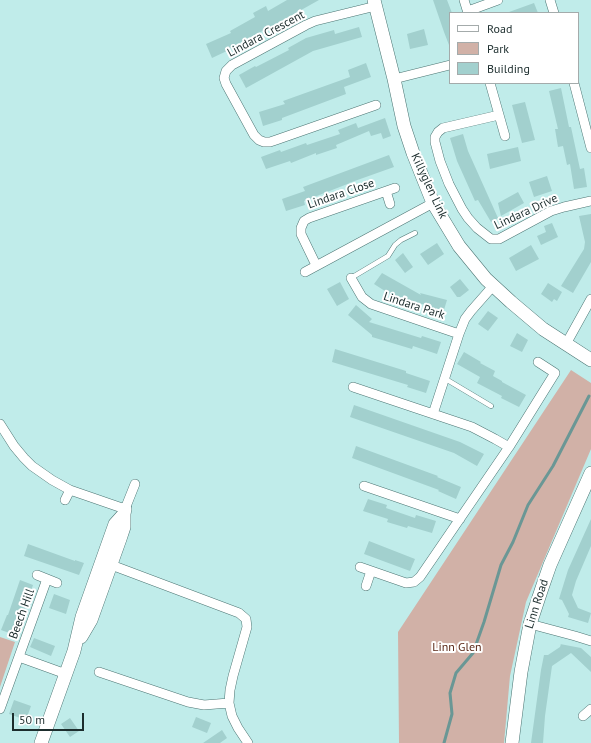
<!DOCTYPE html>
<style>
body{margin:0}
#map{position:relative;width:591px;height:743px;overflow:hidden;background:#c0ecea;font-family:"PT Sans",sans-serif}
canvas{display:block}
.legend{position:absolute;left:449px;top:12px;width:130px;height:72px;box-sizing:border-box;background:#fff;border:1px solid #a4abab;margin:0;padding:5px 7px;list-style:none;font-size:12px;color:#1c2d2d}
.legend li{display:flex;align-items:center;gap:8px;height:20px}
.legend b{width:20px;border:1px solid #a4abab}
.scale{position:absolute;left:12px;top:713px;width:72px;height:18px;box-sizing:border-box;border:2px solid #1c2d2d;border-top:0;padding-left:5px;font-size:12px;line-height:14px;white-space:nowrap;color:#1c2d2d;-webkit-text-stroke:3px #fff;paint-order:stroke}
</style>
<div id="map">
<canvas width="591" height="743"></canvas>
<ul class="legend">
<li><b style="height:5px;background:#fff"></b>Road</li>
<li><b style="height:11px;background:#d1b1a7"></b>Park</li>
<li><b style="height:11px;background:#a2d0ce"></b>Building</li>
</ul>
<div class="scale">50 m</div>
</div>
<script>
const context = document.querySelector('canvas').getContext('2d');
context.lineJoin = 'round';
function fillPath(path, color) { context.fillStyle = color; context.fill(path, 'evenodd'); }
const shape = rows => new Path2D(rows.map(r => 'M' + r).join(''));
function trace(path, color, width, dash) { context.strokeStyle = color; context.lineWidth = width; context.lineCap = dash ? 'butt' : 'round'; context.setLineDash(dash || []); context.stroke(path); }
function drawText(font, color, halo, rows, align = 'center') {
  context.font = font + ' "PT Sans",sans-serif'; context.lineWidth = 4; context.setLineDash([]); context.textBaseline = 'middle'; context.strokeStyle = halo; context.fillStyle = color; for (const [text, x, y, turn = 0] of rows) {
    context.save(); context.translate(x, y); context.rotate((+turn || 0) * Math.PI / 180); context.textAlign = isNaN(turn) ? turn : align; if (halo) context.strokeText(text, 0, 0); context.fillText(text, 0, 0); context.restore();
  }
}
const green = shape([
 [571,370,591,383,591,449,526,602,510,676,504,743,399,743,398,632],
 [0,637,15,642,0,687]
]);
const stream = shape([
 [444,743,452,714,450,693,456,673,473,653,484,622,501,565,513,542,528,505,553,466,589,396]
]);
const building = shape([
 [287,0,319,0,278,23,228,49,229,50,212,58,206,44,231,33,230,31,255,17,253,13,266,6,268,11],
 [433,0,447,0,452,13,450,13,450,45,449,45,444,32],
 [534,3,538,13,510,13,509,12],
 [359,27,362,37,313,51,246,88,239,75,255,66,256,67,289,50,288,48,306,38,334,30,335,34],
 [424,29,428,45,410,49,407,34],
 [366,63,371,77,344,87,346,94,282,118,282,120,263,126,259,112,285,104,283,101,350,77,348,70],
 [561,88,569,127,571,127,580,169,584,168,587,187,574,189,570,164,567,165,563,146,558,147,555,129,558,129,549,91],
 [525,102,535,140,522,143,512,105],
 [385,118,391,136,383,139,381,133,371,136,369,131,336,145,337,148,316,155,316,153,291,163,290,161,266,169,261,157,280,150,281,152,306,143,307,145,340,134,338,130,356,123,358,128],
 [463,134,468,151,498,218,491,222,478,200,475,201,457,161,450,138],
 [518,147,521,161,490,169,487,154],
 [389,155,394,167,349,183,350,183,304,201,305,205,286,211,282,199,305,191,303,187],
 [547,176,552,191,534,197,529,182],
 [518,192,524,203,501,216,498,203],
 [591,214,591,262,573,293,561,286,584,249,585,242,579,216],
 [552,223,558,237,541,245,537,236,546,232,544,226],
 [437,243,444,254,428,265,420,254],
 [531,245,539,259,516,271,509,258],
 [403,253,413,267,405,273,395,260],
 [382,273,421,295,420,293,447,300,443,313,424,308,425,305,388,293,374,284],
 [460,279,469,290,460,297,457,297,450,287],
 [340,282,349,299,337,306,327,289],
 [548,283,562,292,557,301,554,299,552,302,541,294],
 [356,305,372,319,369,322,421,338,422,336,441,342,437,354,413,346,412,349,372,337,372,335,348,315],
 [488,311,498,318,488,331,478,324],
 [517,333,528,340,522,352,510,346],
 [335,349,406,371,406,373,430,381,426,393,407,387,408,385,332,362],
 [464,352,481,362,480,363,495,371,493,376,502,381,502,382,526,395,519,407,501,398,502,396,477,383,480,377,457,364],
 [354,405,460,442,484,454,477,466,454,453,350,417],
 [356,446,438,476,437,477,461,487,456,499,438,491,439,490,352,458],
 [368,499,387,505,386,508,415,518,416,515,436,521,432,533,408,526,407,528,387,522,388,519,363,511],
 [591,519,591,546,576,581,572,595,578,608,591,613,588,623,568,617,569,614,562,600,559,599,568,570],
 [369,541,415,559,410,571,364,554],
 [28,544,75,561,75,560,84,563,79,575,24,556],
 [20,580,33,585,24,611,23,610,15,635,1,630,7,615,8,615],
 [54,594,70,600,66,614,49,608],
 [34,638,55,646,51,656,30,647],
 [560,644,581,648,591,657,591,672,571,653,552,666,545,716,543,743,531,743,541,670,544,655,548,655,560,647,561,644],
 [14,700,31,706,26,720,9,714],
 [196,717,211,723,207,733,192,727],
 [70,718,79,731,70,737,61,724],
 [222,730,227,738,220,743,203,743]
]);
const lane = shape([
 [351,278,388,256,395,245,401,240,415,233],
 [444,378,491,406]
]);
const street = shape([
 [464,0,468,13],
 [550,0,554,13],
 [468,11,498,0],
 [394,79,450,65],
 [490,83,505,136],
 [574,83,591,148],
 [376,105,276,140,270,142,264,142,259,140,254,135,226,84,224,78,226,71,232,65,306,25,315,21,376,6],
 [499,115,443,128,438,132,435,137,435,142,440,161,449,184,462,209,468,218,477,228,491,239,499,239,551,211,564,207,591,201],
 [386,191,390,204],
 [316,265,301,234,301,228,304,221,309,218,395,188],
 [305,272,433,203],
 [351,278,362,297,371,304,459,334],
 [566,344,591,299],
 [353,387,472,427,495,439,509,447],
 [433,414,459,334,465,319,471,311,493,286],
 [0,424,14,446,24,458,32,466,52,480,70,490,125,509,135,484],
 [364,486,460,519],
 [65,500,70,490],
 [106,563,239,613,246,619,247,627,233,676,230,690,229,703,232,716,238,728,248,743],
 [360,567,406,583,414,582,420,577,509,447,555,373,538,362],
 [37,575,57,583],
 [366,586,371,571],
 [530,624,575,636,591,641],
 [19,657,66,674],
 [99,672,188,702,204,705,229,703],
 [0,709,47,579],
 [583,716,591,709]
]);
const secondary = shape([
 [374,0,394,79,404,126,413,153,433,203,459,246,486,279,511,302,543,329,591,360],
 [81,637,91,620,120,539,124,527,124,514,125,509],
 [41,743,74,651,82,617,115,524,124,514],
 [512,743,521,672,530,624,542,588,550,565,591,473]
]);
const streetNames = [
 ["Lindara Crescent",266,34,-28],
 ["Killyglen Link",429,186,65],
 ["Lindara Close",341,194,-19],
 ["Lindara Drive",526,212,-25],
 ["Lindara Park",414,306,18],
 ["Linn Road",537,604,-72],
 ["Beech Hill",22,614,-70]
];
const parkNames = [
 ["Linn Glen",457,648]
];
fillPath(green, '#d1b1a7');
trace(stream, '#6a9795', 3);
fillPath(building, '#a2d0ce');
trace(lane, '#4c7573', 5.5);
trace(street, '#4c7573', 10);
trace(secondary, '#4c7573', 14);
trace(lane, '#fff', 4.5);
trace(street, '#fff', 9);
trace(secondary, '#fff', 13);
drawText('12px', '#1c2d2d', '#fff', streetNames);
drawText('12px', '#5b2918', '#fff', parkNames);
</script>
